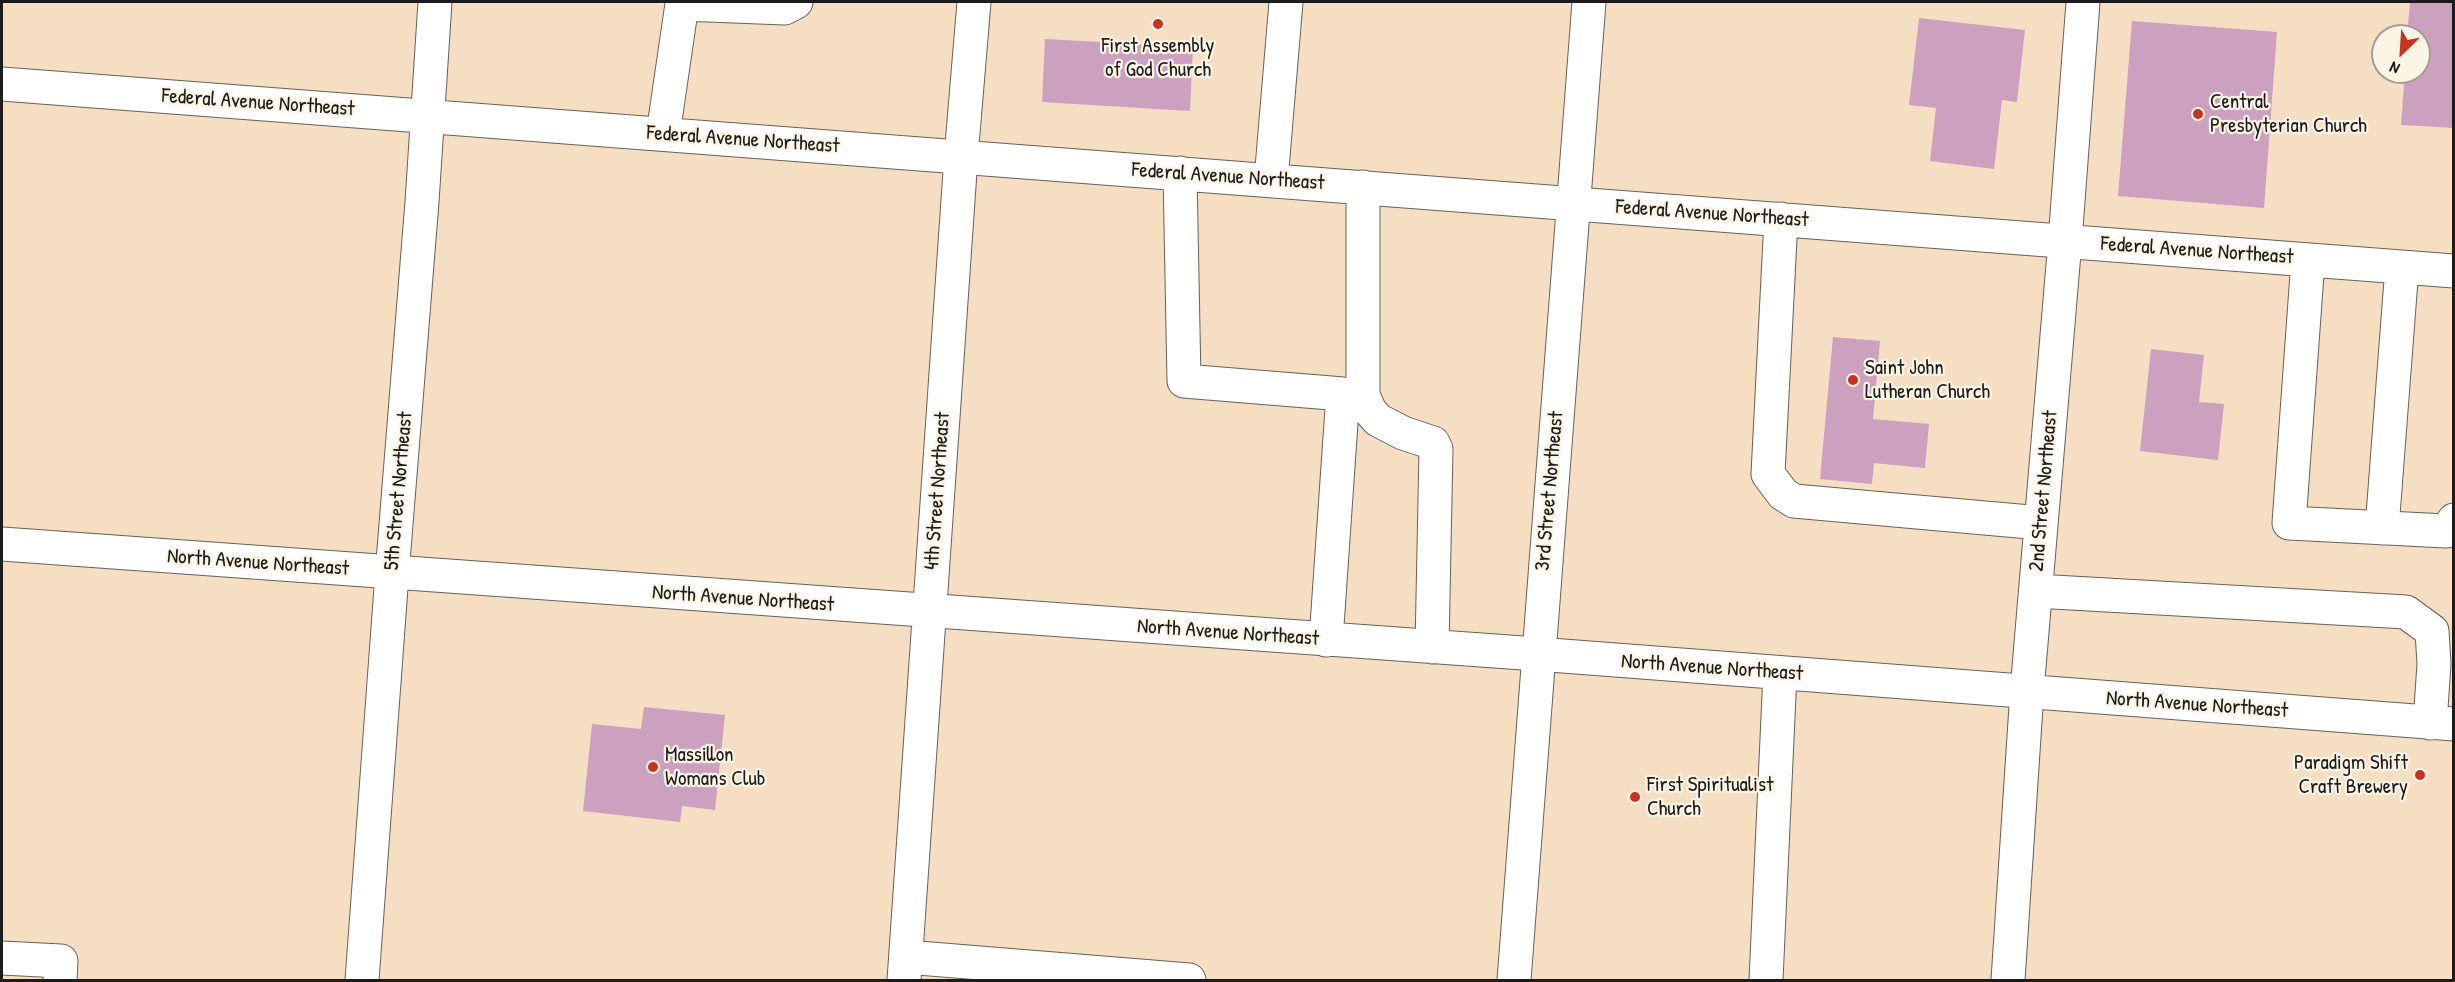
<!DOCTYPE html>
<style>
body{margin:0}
#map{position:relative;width:2455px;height:982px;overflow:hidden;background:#f6dec3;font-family:"Patrick Hand",sans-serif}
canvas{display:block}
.frame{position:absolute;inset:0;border:3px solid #1c1c1c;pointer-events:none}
.north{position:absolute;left:2371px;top:24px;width:60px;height:60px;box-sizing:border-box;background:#fcf5e5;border:2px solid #a29e95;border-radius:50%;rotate:205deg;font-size:16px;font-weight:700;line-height:24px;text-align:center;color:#1c1c1c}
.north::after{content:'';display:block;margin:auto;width:21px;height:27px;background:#c8321e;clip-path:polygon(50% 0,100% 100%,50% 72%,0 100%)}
</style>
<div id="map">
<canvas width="2455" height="982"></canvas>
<div class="frame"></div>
<div class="north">N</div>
</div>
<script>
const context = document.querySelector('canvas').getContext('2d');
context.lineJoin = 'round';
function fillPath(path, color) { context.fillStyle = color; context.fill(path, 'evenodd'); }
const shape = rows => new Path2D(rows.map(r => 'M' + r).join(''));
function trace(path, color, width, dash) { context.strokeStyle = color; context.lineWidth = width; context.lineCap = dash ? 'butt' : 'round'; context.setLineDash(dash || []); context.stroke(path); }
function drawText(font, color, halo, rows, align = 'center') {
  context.font = font + ' "Patrick Hand",sans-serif'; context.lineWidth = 4.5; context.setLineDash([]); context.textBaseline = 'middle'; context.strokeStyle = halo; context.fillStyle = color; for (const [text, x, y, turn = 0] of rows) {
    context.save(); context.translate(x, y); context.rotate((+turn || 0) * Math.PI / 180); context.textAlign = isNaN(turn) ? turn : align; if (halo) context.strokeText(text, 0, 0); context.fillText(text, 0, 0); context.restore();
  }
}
const building = shape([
 [2410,2,2454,2,2454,128,2401,125,2405,72,2419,72,2419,36,2407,36],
 [1919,18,2025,30,2017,102,2002,100,1994,169,1930,161,1936,108,1909,105],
 [2132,21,2277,32,2264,208,2118,196],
 [1045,39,1193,47,1190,111,1042,102],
 [1833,337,1880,341,1873,419,1929,424,1925,468,1874,463,1872,484,1820,479],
 [2151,349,2204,355,2199,402,2224,404,2218,460,2140,451],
 [644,707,725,715,715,810,682,806,680,822,583,811,592,724,641,729]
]);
const minor = shape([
 [2,84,2454,271],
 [663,134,682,4,785,8,796,2],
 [1180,173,1184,381,1343,394,1363,395,1363,187],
 [1271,180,1286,2],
 [1781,219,1768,474,1783,494,1794,501,2041,523],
 [2308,260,2289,523,2446,531,2454,520],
 [1363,395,1370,411,1378,420,1403,433,1433,443,1436,449,1432,647],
 [2382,528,2402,267],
 [2,544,1537,654,2454,724],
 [2036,591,2406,612,2432,631,2434,664,2430,723],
 [1326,640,1343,394],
 [906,957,1189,980],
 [2,958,61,961,60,980],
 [362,980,392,574,422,202,435,2],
 [904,980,961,157,974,2],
 [1514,980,1589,2],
 [1766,980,1780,673],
 [2008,980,2027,691,2065,241,2083,2]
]);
const markers = [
 [1158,24,6,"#c8321e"],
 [2198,114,6,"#c8321e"],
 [1853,380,6,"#c8321e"],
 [653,767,6,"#c8321e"],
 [2420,775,6,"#c8321e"],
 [1635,797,6,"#c8321e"]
];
const poiNames = [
 ["First Assembly",1158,46,"center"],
 ["of God Church",1158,70,"center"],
 ["Central",2210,102],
 ["Presbyterian Church",2210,126],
 ["Saint John",1865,368],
 ["Lutheran Church",1865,392],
 ["Massillon",665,755],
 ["Womans Club",665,779],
 ["Paradigm Shift",2408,763,"right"],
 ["Craft Brewery",2408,787,"right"],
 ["First Spiritualist",1647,785],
 ["Church",1647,809]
];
const streetNames = [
 ["Federal Avenue Northeast",258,103,4],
 ["Federal Avenue Northeast",743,140,4],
 ["Federal Avenue Northeast",1228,177,4],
 ["Federal Avenue Northeast",1712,214,4],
 ["Federal Avenue Northeast",2197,251,4],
 ["5th Street Northeast",399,491,-85],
 ["4th Street Northeast",938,491,-86],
 ["3rd Street Northeast",1550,491,-85],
 ["2nd Street Northeast",2044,491,-85],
 ["North Avenue Northeast",258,563,4],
 ["North Avenue Northeast",743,599,4],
 ["North Avenue Northeast",1228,633,4],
 ["North Avenue Northeast",1712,668,4],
 ["North Avenue Northeast",2197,705,4]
];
fillPath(building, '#cca0bf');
trace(minor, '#686056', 35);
trace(minor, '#fff', 33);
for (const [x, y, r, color] of markers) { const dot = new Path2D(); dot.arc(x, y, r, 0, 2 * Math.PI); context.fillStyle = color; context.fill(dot); trace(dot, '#fcf5e5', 2); }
drawText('21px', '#1c1c1c', '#fcf5e5', poiNames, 'left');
drawText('21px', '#1c1c1c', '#fcf5e5', streetNames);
</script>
